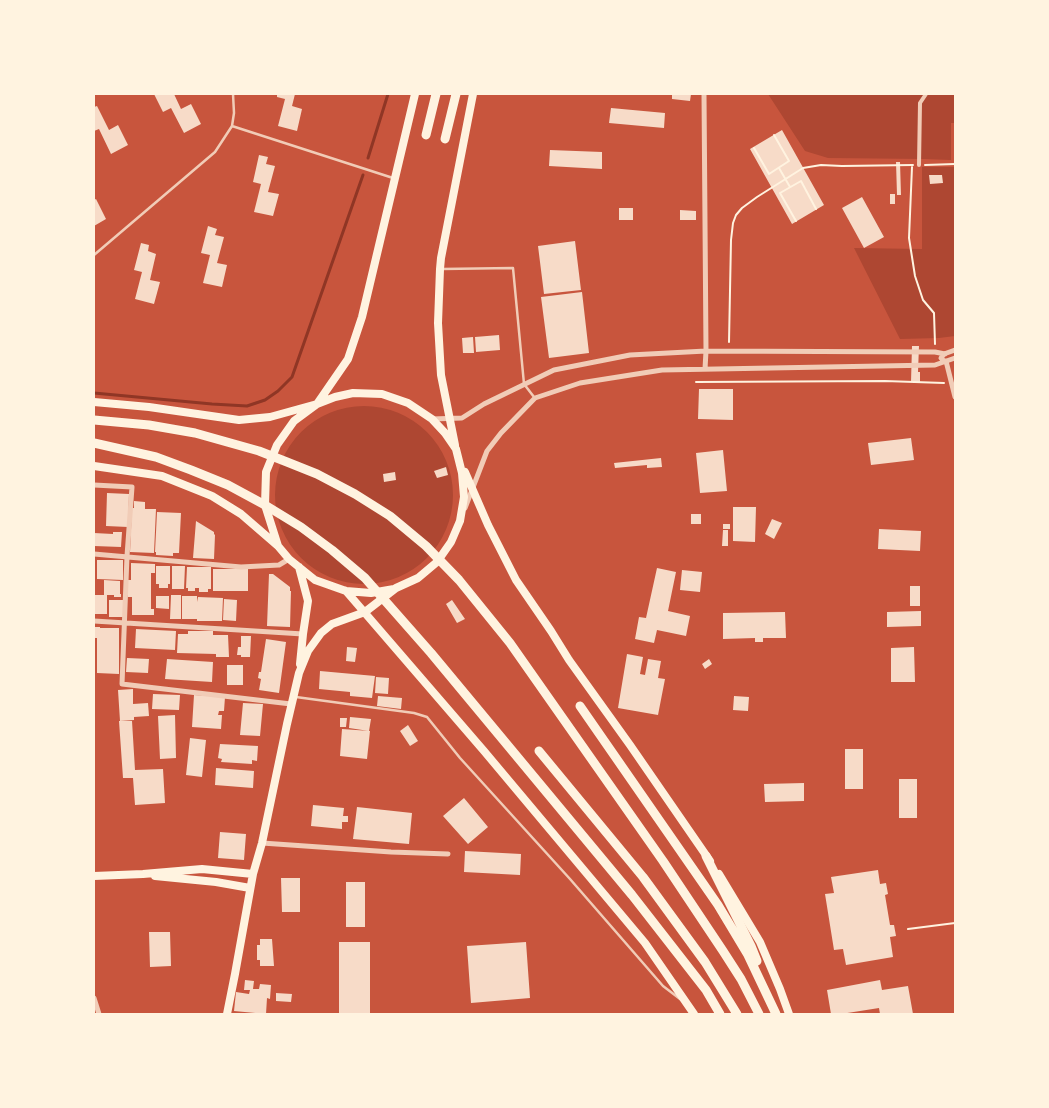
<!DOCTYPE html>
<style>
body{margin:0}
#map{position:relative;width:1049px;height:1108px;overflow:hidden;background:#c8553d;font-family:Overpass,sans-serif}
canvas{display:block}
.frame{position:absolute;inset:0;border:95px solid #fff3e0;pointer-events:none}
</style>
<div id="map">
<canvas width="1049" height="1108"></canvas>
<div class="frame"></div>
</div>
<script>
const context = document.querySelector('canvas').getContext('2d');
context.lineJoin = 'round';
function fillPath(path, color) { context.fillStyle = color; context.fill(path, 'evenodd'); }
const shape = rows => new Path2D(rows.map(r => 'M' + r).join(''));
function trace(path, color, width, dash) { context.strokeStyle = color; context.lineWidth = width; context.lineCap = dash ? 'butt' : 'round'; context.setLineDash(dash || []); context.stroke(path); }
const green = shape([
 [768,94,955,94,955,123,951,123,951,160,924,159,828,158,805,151],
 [922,167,955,167,955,336,939,338,900,339,854,248,922,249],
 '275 495a89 89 0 1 1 178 0a89 89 0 1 1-178 0Z'
]);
const stream = shape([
 [368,158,388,94],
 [94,393,212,404,247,406,265,400,278,391,292,377,363,175]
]);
const building = shape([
 [154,94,174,94,181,109,191,104,201,124,184,133,171,108,163,112],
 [277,94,295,94,292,106,302,109,297,131,278,126,285,99,277,97],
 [672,94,691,94,690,101,672,99],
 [97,106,109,130,118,125,128,145,111,154,99,129,94,131,94,107],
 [611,108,665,113,664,128,609,123],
 [782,130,824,205,792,224,750,149],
 [550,150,602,152,602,169,549,166],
 [259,155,268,157,266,164,275,166,268,192,279,194,273,216,254,212,261,184,253,182],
 [896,162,900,162,901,195,897,195],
 [929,175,942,175,943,183,930,184],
 [890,194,895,194,895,204,890,204],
 [862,197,884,237,864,248,842,208],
 [96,199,106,219,94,226,94,200],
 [619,208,633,208,633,220,619,220],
 [680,210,696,211,696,220,680,220],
 [208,226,217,229,215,235,224,237,217,263,227,265,222,287,203,283,210,255,201,253],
 [575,241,581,290,544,294,538,246],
 [141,243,149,245,148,251,156,254,150,280,160,282,154,304,135,299,142,272,134,270],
 [582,292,589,353,549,358,541,297],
 [499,335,500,350,476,352,475,337],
 [473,337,474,353,463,353,462,338],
 [912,346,919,346,918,372,920,372,920,382,911,382],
 [699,389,733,389,733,420,698,419],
 [911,438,914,460,871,465,868,443],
 [723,450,727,491,700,493,696,453],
 [661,458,662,467,647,468,647,465,615,468,614,463],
 [446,467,448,475,437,478,434,471],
 [395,472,396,480,384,482,383,474],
 [107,493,129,494,128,527,106,526],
 [134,501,145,502,145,509,156,509,154,553,130,552,132,508,134,508],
 [733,507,756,507,755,542,733,541],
 [157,512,181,513,179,553,173,553,173,556,156,555,156,552,155,552],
 [691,514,701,514,701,524,691,524],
 [772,519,782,523,774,539,765,534],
 [196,521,214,532,214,534,215,535,214,559,193,558],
 [723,524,730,524,730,529,723,529],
 [879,529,921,531,920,551,878,549],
 [723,530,728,530,728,546,722,546],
 [113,532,122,532,121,547,94,546,94,533,113,534],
 [97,560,123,560,123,580,97,579],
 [131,563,155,564,155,573,151,573,151,609,154,609,154,615,132,615,132,597,128,597,128,580,131,580],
 [156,566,170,566,170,584,168,584,168,588,159,588,159,584,156,584],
 [172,566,185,566,184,589,172,589],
 [187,567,211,567,211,589,208,589,208,592,199,592,199,588,195,588,195,591,188,591,188,588,186,588],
 [657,568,676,572,668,611,690,616,686,636,657,630,654,643,635,639,639,617,646,618],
 [213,569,248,569,248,591,213,591],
 [682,570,702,572,700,592,680,590],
 [269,574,273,574,290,587,290,591,291,591,290,627,267,626],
 [104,580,120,581,120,594,121,594,121,597,114,597,114,595,107,595,107,614,94,614,94,595,104,595],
 [910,586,920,586,920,606,910,606],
 [171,595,181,595,181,619,170,619],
 [156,596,169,596,169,609,156,608],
 [182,596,197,596,197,602,198,597,223,598,222,621,197,621,197,619,182,619],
 [224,599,237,600,236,621,223,620],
 [109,600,123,600,123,617,109,617],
 [452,600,465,619,457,623,446,604],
 [921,611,921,626,887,627,887,612],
 [785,612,786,638,763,638,763,642,755,642,755,638,723,639,723,613],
 [95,627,100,627,100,628,119,628,119,674,97,673,97,638,95,638],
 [136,629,176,631,175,650,135,648],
 [188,631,213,631,213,635,228,635,229,657,216,657,216,654,177,653,178,634,188,634],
 [241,636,251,636,250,657,241,657,241,655,237,655,238,647,241,647],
 [266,639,286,642,279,693,259,690,261,679,258,678,259,672,261,672],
 [347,647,357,648,355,662,346,661],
 [914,647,915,682,891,682,891,648],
 [627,654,643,657,640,674,645,675,648,659,661,661,658,678,665,679,658,715,618,708],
 [127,658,149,659,148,673,126,672],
 [167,659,213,662,212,682,165,679],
 [709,659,712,664,705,669,702,664],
 [227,665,243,665,243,685,227,685],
 [320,671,375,676,372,698,350,696,350,692,319,689],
 [376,677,389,678,388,694,375,693],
 [133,689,133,704,148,703,149,716,134,717,134,720,120,721,118,690],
 [153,694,180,695,179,710,152,709],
 [194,695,225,697,224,711,219,711,218,715,222,715,221,729,192,727],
 [378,696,402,698,401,709,377,706],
 [734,696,749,697,748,711,733,710],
 [243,703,263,704,260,736,240,735],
 [175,715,176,758,160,759,158,716],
 [350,717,371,719,369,731,349,728],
 [340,718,347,718,346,727,340,727],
 [119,721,132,721,135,770,163,769,165,803,135,805,133,778,123,778],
 [408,725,418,741,410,746,400,731],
 [342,729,370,731,367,759,340,756],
 [190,738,206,740,202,777,186,775],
 [220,744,258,746,257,761,252,760,252,764,221,762,222,759,218,758],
 [845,749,863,749,863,789,845,789],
 [216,768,254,771,253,788,215,785],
 [899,779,917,779,917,818,899,818],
 [804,783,804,801,765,802,764,784],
 [464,798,488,827,468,844,443,816],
 [313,805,344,808,343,816,348,816,348,822,342,822,342,829,311,826],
 [357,807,412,813,409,844,353,839],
 [220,832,246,834,244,860,218,858],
 [465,851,521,854,520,875,464,872],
 [878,870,880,884,886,883,888,894,885,895,890,925,894,925,896,936,890,937,893,957,846,965,843,949,834,950,825,894,834,893,831,877],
 [281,878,300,878,300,912,282,912],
 [346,882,365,882,365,927,346,927],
 [149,932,170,932,171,966,150,967],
 [260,939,272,939,274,966,260,966,260,960,257,960,257,945,260,945],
 [339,942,370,942,370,1014,339,1014],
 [526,942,530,998,471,1003,467,946],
 [245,980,254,981,253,989,259,989,260,984,271,985,270,999,267,998,266,1014,234,1011,236,992,249,994,250,990,244,990],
 [880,980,882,990,908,986,913,1014,880,1014,879,1008,841,1014,831,1014,827,990],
 [276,993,292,994,291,1002,276,1001]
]);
const path = shape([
 [754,148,769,174,789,161,774,135],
 [925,165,955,164],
 [912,167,909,238,915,276,923,300,934,313,935,344],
 [779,168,790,187],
 [796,221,780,193,801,181,816,209],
 [729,342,731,240,733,223,736,215,742,208,757,197,803,168,821,165,842,166,913,165],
 [696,382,885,381,944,383],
 [908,929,955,923]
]);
const service = shape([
 [232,126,393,178],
 [94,255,215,152,232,126,234,113,233,94],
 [442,269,513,268,524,384,534,397],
 [296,697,414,713,427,717,460,758,570,879,663,986,680,999]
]);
const pedestrian = shape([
 [919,165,920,103,926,94]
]);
const minor = shape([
 [704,94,706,351,705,369],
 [955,350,944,354,941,358,944,361,946,361,955,397],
 [432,419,462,418,484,404,554,370,630,355,706,351,935,352,945,354],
 [94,485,132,487,127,556,122,684,291,704],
 [465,508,487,451,501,433,535,398,580,383,662,370,935,365,955,358],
 [94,554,241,567,279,565,289,559],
 [94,621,303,634],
 [262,843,391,852,448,854],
 [94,998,99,1014]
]);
const secondary = shape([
 [94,402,149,407,239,420,270,417,317,404,335,397,353,393,382,394,408,403,432,419,445,433,456,449,462,473,464,497,460,521,451,542,437,562,418,578,396,588,365,612,332,624,321,633,308,651,299,673,287,724,262,843,253,874,235,974,227,1014],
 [455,445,441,375,438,323,440,269,441,258,473,94],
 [94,466,162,476,212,496,241,514,278,546,289,559,315,580,346,591,371,593,394,589],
 [465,472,488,525,516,580,551,631,569,660,630,745,710,861],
 [278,546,265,505,266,472,277,445,294,421,317,404,348,359,362,317,415,94],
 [299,567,308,601,303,634,300,664],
 [346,591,484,751,645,943,694,1014],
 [719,874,760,942,780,989,789,1014],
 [94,876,143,874,202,869,253,874],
 [155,876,216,882,250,888]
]);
const trunk = shape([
 [426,135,436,94],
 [445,139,456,94],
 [94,420,149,425,195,433,259,451,287,462,317,474,355,494,390,516,426,546,459,580,510,643,663,861,723,951,741,979,759,1014],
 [94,443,156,457,191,470,228,485,265,505,301,527,332,550,365,578,431,653,632,895,706,990,720,1014],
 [580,706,718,905,748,955,776,1014],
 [539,751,643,877,705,962,737,1014],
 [706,856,751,946,757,961]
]);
fillPath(green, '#ae4732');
trace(stream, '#8f3625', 3);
fillPath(building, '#f7dbc8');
trace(path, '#fff3e0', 2);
trace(service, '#f1ccb7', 2.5);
trace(pedestrian, '#f1ccb7', 4);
trace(minor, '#f1ccb7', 5);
trace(secondary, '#fff3e0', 8);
trace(trunk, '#fff3e0', 9);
</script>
